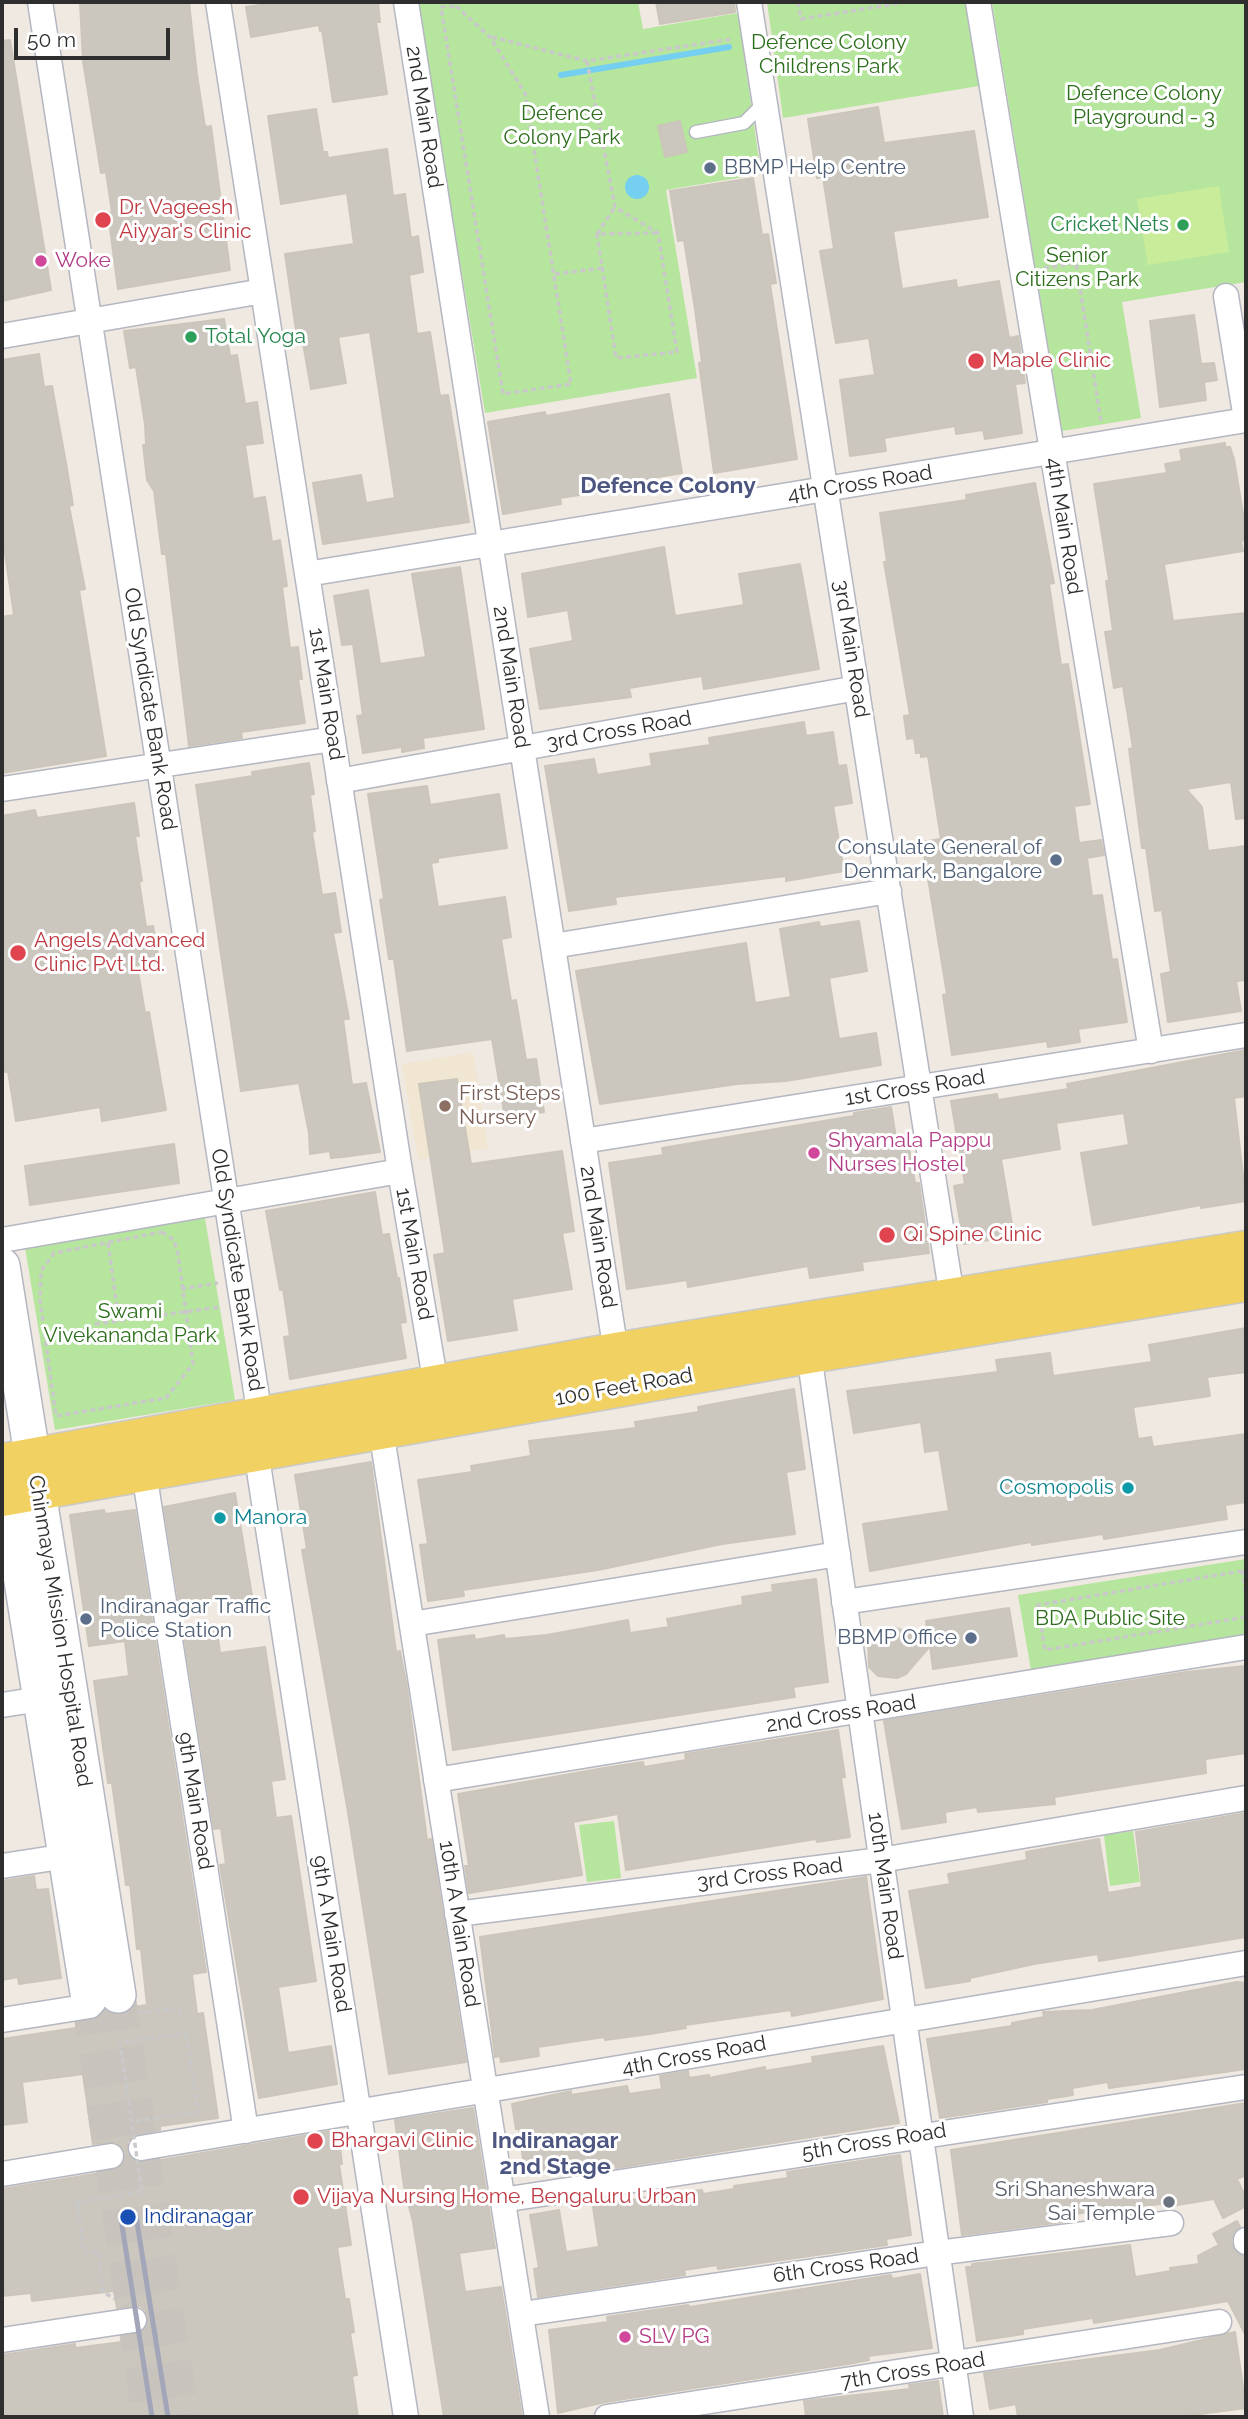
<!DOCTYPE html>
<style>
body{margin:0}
#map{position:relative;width:1248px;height:2419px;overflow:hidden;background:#efe9e1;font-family:Raleway,sans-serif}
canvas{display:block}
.frame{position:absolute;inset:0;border:4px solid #2e2e2e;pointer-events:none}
.scale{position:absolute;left:14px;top:28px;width:156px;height:32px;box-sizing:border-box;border:4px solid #2e2e2e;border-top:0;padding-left:9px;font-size:21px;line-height:24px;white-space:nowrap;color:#2e2e2e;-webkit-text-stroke:5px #fff;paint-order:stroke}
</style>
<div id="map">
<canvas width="1248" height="2419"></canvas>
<div class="frame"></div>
<div class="scale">50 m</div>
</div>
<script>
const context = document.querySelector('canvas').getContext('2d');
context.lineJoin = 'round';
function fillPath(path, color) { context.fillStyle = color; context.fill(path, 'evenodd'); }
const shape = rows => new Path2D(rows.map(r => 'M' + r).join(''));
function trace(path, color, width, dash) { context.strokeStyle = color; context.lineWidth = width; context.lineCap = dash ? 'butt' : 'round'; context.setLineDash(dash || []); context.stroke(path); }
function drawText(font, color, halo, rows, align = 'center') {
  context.font = font + ' Raleway,sans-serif'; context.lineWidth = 6; context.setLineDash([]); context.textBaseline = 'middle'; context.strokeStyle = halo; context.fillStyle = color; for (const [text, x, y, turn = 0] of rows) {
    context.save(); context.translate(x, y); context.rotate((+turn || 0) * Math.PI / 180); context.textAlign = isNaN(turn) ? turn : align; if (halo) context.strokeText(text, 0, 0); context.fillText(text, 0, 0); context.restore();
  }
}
const education = shape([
 [473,1052,488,1148,418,1160,402,1064]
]);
const green = shape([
 [417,2,638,2,643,29,738,13,761,174,666,190,697,378,485,413],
 [767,2,965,2,979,86,783,118],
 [992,2,1246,2,1246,282,1122,302,1141,418,1062,431],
 [205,1218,235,1400,55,1430,25,1247],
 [1246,1559,1246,1635,1031,1670,1018,1595],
 [614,1821,621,1878,587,1882,579,1825],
 [1133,1831,1140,1882,1110,1886,1104,1835]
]);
const pitch = shape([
 [1219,186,1229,252,1148,265,1137,199]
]);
const water = shape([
 '625 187a12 12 0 1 1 24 0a12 12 0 1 1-24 0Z'
]);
const stream = shape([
 [561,75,729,47]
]);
const building = shape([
 [80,2,189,2,197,75,205,127,211,126,230,270,118,289,108,213,112,212,106,172,101,173,83,61,80,2],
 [279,2,378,2,380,22,376,22,387,94,333,102,322,30,320,31,319,25,251,37,246,7,279,2],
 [656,2,734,2,735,12,660,24,656,2],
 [10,40,51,290,2,301,2,41,10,40],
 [878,107,884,143,974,131,988,217,893,231,902,289,956,280,957,288,999,281,1009,338,1018,336,1025,383,1015,384,1022,433,985,439,983,430,956,434,955,426,884,438,886,451,850,456,840,380,875,375,869,338,836,343,820,251,834,249,823,177,817,178,808,119,878,107],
 [316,109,323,152,327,152,328,158,387,149,393,196,405,194,411,238,418,236,423,272,409,275,417,334,430,332,440,396,448,395,469,522,323,544,313,483,361,475,366,503,395,498,370,332,338,337,346,383,311,389,303,343,298,344,285,254,354,244,347,193,281,204,268,116,316,109],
 [680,121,687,152,665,157,658,126,680,121],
 [753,178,762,235,768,234,776,283,770,284,797,459,714,473,699,363,702,362,695,309,684,240,678,241,670,191,753,178],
 [1194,315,1201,364,1214,363,1217,380,1204,382,1206,400,1160,407,1150,321,1194,315],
 [224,319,230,356,237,355,245,404,257,402,263,443,245,445,253,499,265,497,272,542,280,540,287,586,282,587,290,648,298,647,302,679,298,679,305,723,241,732,242,738,189,746,166,554,162,554,154,491,147,480,143,445,146,445,145,424,136,367,130,368,124,331,224,319],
 [39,354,44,387,52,386,66,463,73,505,69,506,85,589,79,590,106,756,2,773,2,617,14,615,2,533,2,360,39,354],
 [669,394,682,473,617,484,618,489,560,498,561,504,503,514,488,422,545,412,546,416,669,394],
 [1225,443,1225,447,1230,447,1234,459,1246,532,1246,540,1241,541,1243,551,1164,564,1173,621,1246,613,1246,818,1236,819,1231,782,1186,789,1202,807,1208,851,1246,846,1246,980,1236,981,1241,1011,1168,1022,1161,974,1171,972,1162,910,1155,911,1146,848,1142,848,1129,749,1133,748,1123,686,1114,688,1105,632,1113,631,1106,581,1109,580,1094,484,1167,473,1165,464,1182,461,1180,450,1225,443],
 [1035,483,1054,583,1049,584,1061,665,1068,664,1090,804,1074,806,1079,843,1101,840,1104,855,1087,858,1092,896,1102,895,1112,960,1117,959,1127,1022,1078,1029,1080,1042,1048,1047,1047,1041,952,1055,943,995,947,994,922,842,941,839,928,756,921,757,921,753,916,753,914,738,907,739,904,716,910,715,884,562,887,562,880,513,967,500,966,495,1035,483],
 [664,547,675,616,744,605,739,574,800,564,819,669,704,689,702,676,629,688,631,697,540,709,530,649,573,641,568,610,528,617,522,574,664,547],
 [460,567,484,729,423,738,424,748,402,752,402,747,363,753,357,716,363,715,353,644,342,645,334,596,368,590,380,664,426,657,412,574,460,567],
 [804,722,806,736,833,732,838,766,846,765,852,803,833,806,844,871,786,881,786,876,615,897,616,904,569,911,545,766,594,759,597,775,652,766,650,754,710,745,709,738,804,722],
 [309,763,314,794,310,795,315,831,312,832,322,895,335,893,341,932,333,933,349,1019,343,1019,352,1085,366,1083,380,1152,342,1157,331,1158,330,1151,310,1154,309,1133,299,1083,241,1091,196,785,253,776,252,772,309,763],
 [427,786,430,805,499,794,507,848,438,858,438,862,431,863,438,907,505,897,511,937,501,939,511,1001,516,1000,526,1060,536,1059,544,1112,505,1118,492,1039,407,1051,394,959,389,959,380,900,384,899,368,794,427,786],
 [134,803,139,836,135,836,142,881,139,881,146,927,153,926,159,962,137,965,145,1013,149,1012,166,1110,102,1121,100,1107,16,1121,8,1071,4,1072,2,1055,2,816,35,810,37,818,134,803],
 [859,921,867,971,829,978,839,1039,876,1033,881,1065,786,1081,737,1084,600,1104,576,971,746,943,755,1003,791,997,780,929,819,922,820,927,859,921],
 [1246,1050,1246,1096,1234,1098,1246,1201,1201,1208,1201,1205,1093,1225,1081,1153,1129,1145,1124,1113,1056,1123,1060,1149,1001,1159,1014,1236,964,1244,954,1186,965,1184,951,1101,997,1094,998,1100,1068,1089,1067,1084,1246,1050],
 [457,1079,471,1164,562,1151,574,1231,562,1233,572,1289,512,1299,517,1330,448,1341,434,1255,445,1253,419,1084,457,1079],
 [891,1107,897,1144,908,1142,915,1183,919,1183,929,1253,862,1262,863,1270,810,1278,808,1266,688,1287,687,1280,627,1289,609,1163,663,1155,662,1148,854,1116,854,1113,891,1107],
 [174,1144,179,1183,30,1205,25,1166,174,1144],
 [375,1192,382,1235,389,1234,397,1278,399,1278,406,1322,400,1323,406,1358,290,1379,284,1337,290,1336,283,1289,280,1290,266,1211,375,1192],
 [1246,1328,1246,1372,1207,1377,1210,1396,1133,1407,1138,1439,1151,1437,1153,1447,1246,1434,1246,1502,1225,1505,1227,1519,1104,1539,1103,1534,1032,1545,1031,1542,870,1571,863,1524,949,1511,939,1450,925,1452,921,1422,854,1433,847,1391,998,1372,996,1360,1050,1353,1053,1376,1152,1362,1149,1345,1246,1328],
 [794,1389,805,1469,786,1472,795,1534,722,1544,598,1570,463,1590,464,1596,428,1601,420,1545,428,1544,418,1480,472,1472,471,1466,531,1456,529,1441,636,1428,635,1422,699,1412,698,1407,794,1389],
 [371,1462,396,1652,400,1651,407,1688,427,1840,431,1839,466,2062,389,2074,348,1812,302,1550,307,1549,295,1475,371,1462],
 [235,1493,254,1608,220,1613,218,1597,179,1602,164,1507,235,1493],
 [104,1510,105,1514,135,1510,206,1972,192,1974,197,2014,203,2013,218,2118,160,2126,160,2130,138,2134,127,2142,127,2151,135,2162,143,2163,338,2130,342,2164,339,2164,351,2245,337,2247,345,2299,349,2299,354,2332,350,2333,357,2375,352,2376,358,2417,2,2417,2,2355,75,2344,75,2348,122,2342,121,2337,143,2332,148,2325,146,2311,140,2306,117,2308,114,2291,32,2301,31,2293,2,2296,2,2189,113,2171,121,2167,126,2154,116,2142,93,2144,83,2074,22,2082,27,2122,2,2125,2,2039,76,2028,76,2023,93,2020,104,2012,122,2015,134,2007,147,2005,141,1949,137,1949,130,1884,126,1885,112,1783,108,1783,94,1681,129,1676,125,1641,89,1646,70,1515,104,1510],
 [816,1579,828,1682,793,1687,795,1697,453,1750,438,1640,474,1635,475,1640,504,1635,505,1639,547,1635,628,1620,630,1633,669,1627,667,1619,743,1605,742,1597,773,1592,772,1585,816,1579],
 [1009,1608,1017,1656,933,1669,930,1646,906,1674,897,1678,878,1676,869,1667,868,1640,883,1628,893,1627,928,1639,926,1621,1009,1608],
 [217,1631,220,1653,265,1647,285,1779,271,1781,276,1818,291,1816,316,1981,278,1987,285,2033,288,2053,331,2046,337,2084,259,2098,220,1865,226,1864,221,1828,214,1829,184,1635,217,1631],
 [1246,1666,1246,1753,1205,1759,1206,1773,1054,1797,1055,1804,978,1812,977,1807,945,1812,946,1822,902,1829,884,1721,1186,1672,1246,1666],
 [838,1730,845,1777,841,1778,850,1837,817,1842,816,1839,626,1870,618,1814,573,1822,582,1875,469,1893,465,1866,469,1866,458,1794,604,1768,643,1762,644,1767,686,1760,685,1754,838,1730],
 [1246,1813,1246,1937,1099,1961,1098,1954,1034,1964,970,1978,970,1981,926,1988,909,1891,950,1884,948,1874,1027,1860,1026,1852,1099,1839,1108,1893,1142,1887,1136,1832,1246,1813],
 [34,1876,36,1890,48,1889,61,1978,19,1984,18,1977,2,1980,2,1881,34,1876],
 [866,1877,883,1999,792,2016,791,2010,685,2025,686,2028,650,2034,605,2040,604,2037,538,2047,539,2056,501,2062,500,2056,495,2057,480,1937,866,1877],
 [1237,1982,1246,1983,1246,2069,1109,2088,1108,2082,1072,2088,1073,2095,1047,2099,1047,2102,940,2118,927,2039,1012,2026,1012,2023,1044,2017,1043,2012,1092,2010,1237,1982],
 [883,2046,899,2123,616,2168,615,2163,525,2173,519,2129,516,2129,512,2104,571,2091,571,2095,627,2086,629,2094,662,2089,660,2076,688,2071,689,2078,709,2075,709,2078,765,2067,765,2071,813,2063,812,2057,883,2046],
 [1246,2103,1246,2175,1237,2179,1246,2198,1246,2206,1223,2218,1214,2199,1171,2206,1171,2203,1100,2210,1069,2215,1070,2221,962,2235,951,2150,1246,2103],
 [473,2108,495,2248,459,2253,465,2292,501,2287,522,2417,444,2417,413,2222,404,2187,395,2120,473,2108],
 [900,2155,911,2235,886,2239,887,2245,718,2269,717,2265,684,2270,685,2275,538,2297,534,2269,539,2268,530,2215,559,2210,566,2252,599,2247,593,2207,673,2193,702,2190,703,2194,734,2189,734,2186,788,2178,787,2172,900,2155],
 [1237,2221,1240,2227,1234,2232,1231,2242,1238,2254,1246,2257,1246,2336,1228,2301,1094,2323,1093,2318,1023,2329,1023,2334,977,2341,966,2267,972,2267,972,2264,1130,2245,1135,2277,1171,2271,1170,2268,1199,2264,1198,2256,1219,2245,1213,2234,1237,2221],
 [920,2274,932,2348,868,2356,869,2360,848,2364,605,2402,558,2413,549,2330,608,2322,607,2317,688,2305,690,2307,891,2275,892,2279,920,2274],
 [1235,2332,1246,2408,1177,2417,1018,2417,1016,2404,990,2409,984,2373,1160,2350,1235,2332],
 [938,2381,943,2417,806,2417,804,2401,910,2389,909,2385,938,2381]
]);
const secondaryTunnel = shape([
 [118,1995,182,2417],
 [89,1999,149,2417]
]);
const path = shape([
 [798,2,801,19,908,2],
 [456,6,490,37,525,93,571,384,503,394,441,7,456,6],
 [492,37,587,61,732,39],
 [587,61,615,207,658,233,677,352,616,358,597,234,658,233],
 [597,234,615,207],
 [1044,268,1076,263,1101,421],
 [555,274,603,268],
 [162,1232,174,1240,178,1254,193,1364,166,1398,56,1416,40,1300,41,1271,54,1253,162,1232],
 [108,1243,119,1321],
 [181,1289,218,1283],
 [95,1324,220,1307],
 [1242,1570,1246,1597],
 [1242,1571,1038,1605,1045,1650,1246,1617],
 [138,2013,179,2008,180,2016],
 [136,2121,198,2112,186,2033],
 [77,2202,84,2253,98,2251,103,2292,115,2299]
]);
const service = shape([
 [696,132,744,123,765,102]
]);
const minor = shape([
 [40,2,260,1417],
 [218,2,400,1171,436,1385],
 [406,2,616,1352],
 [749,2,952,1297],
 [978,2,1151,1051],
 [1226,296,1246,419],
 [2,336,263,291],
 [307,574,1246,420],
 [339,781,857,688],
 [2,789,333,739],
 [553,946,889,891],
 [583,1141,1246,1035],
 [2,1240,400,1171],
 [809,1354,961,2417],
 [381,1430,537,2417],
 [256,1451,406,2417],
 [144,1472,246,2131],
 [844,1602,1246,1542],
 [412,1624,838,1554],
 [2,1705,40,1699],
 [436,1780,1246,1647],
 [2,1866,67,1856],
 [457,1914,881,1860,1246,1798],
 [2,2020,90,2006],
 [141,2148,1246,1963],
 [2,2174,111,2156],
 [502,2200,1246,2087],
 [1246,2240,1246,2242],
 [522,2314,937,2253,1171,2223],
 [2,2340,134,2320],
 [607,2417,1219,2322]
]);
const secondary = shape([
 [2,1266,118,1995],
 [4,1469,89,1999]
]);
const primary = shape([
 [2,1463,616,1352,1246,1250],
 [2,1497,809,1354,1246,1282]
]);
const rail = shape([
 [136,2216,168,2417],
 [121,2219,152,2417]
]);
const pathBridge = shape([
 [77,2202,142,2192,120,2043,186,2033]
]);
const markers = [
 [710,168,7,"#5c6f8a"],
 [103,220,9,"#e0444e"],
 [1183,225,7,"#2e9e5b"],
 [41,261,7,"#d1479c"],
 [191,337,7,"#2e9e5b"],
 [976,361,9,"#e0444e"],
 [1056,860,7,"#5c6f8a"],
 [18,953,9,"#e0444e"],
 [445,1106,7,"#8d6e63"],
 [814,1153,7,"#d1479c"],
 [887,1235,9,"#e0444e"],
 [1128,1488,7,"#0f9aa8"],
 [220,1518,7,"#0f9aa8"],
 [86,1619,7,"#5c6f8a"],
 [971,1638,7,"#5c6f8a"],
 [315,2141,9,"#e0444e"],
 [301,2197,9,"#e0444e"],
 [1169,2202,7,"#6b7280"],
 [128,2217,9,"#1a4fb4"],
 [625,2337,7,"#d1479c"]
];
const parkNames = [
 ["Defence Colony",829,43],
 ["Childrens Park",829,67],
 ["Defence Colony",1144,94],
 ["Playground - 3",1144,118],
 ["Defence",562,114],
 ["Colony Park",562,138],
 ["Senior",1077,256],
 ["Citizens Park",1077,280],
 ["Swami",130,1312],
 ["Vivekananda Park",130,1336],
 ["BDA Public Site",1110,1619]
];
const streetNames = [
 ["2nd Main Road",424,117,81],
 ["4th Cross Road",860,484,-9],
 ["4th Main Road",1064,526,81],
 ["3rd Main Road",851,649,81],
 ["2nd Main Road",511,677,81],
 ["1st Main Road",326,694,81],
 ["Old Syndicate Bank Road",150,709,81],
 ["3rd Cross Road",619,731,-10],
 ["1st Cross Road",915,1088,-9],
 ["2nd Main Road",598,1237,81],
 ["1st Main Road",414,1254,80],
 ["Old Syndicate Bank Road",237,1270,81],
 ["100 Feet Road",624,1387,-10],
 ["Chinmaya Mission Hospital Road",60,1631,81],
 ["2nd Cross Road",841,1714,-9],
 ["9th Main Road",195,1801,81],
 ["3rd Cross Road",770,1874,-7],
 ["10th Main Road",885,1886,82],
 ["10th A Main Road",459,1924,81],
 ["9th A Main Road",331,1934,81],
 ["4th Cross Road",694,2056,-10],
 ["5th Cross Road",874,2142,-9],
 ["6th Cross Road",846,2266,-8],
 ["7th Cross Road",913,2371,-9]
];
const serviceNames = [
 ["BBMP Help Centre",724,168],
 ["Consulate General of",1042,848,"right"],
 ["Denmark, Bangalore",1042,872,"right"],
 ["Indiranagar Traffic",100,1607],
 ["Police Station",100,1631],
 ["BBMP Office",957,1638,"right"]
];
const healthNames = [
 ["Dr. Vageesh",119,208],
 ["Aiyyar's Clinic",119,232],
 ["Maple Clinic",992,361],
 ["Angels Advanced",34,941],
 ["Clinic Pvt Ltd.",34,965],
 ["Qi Spine Clinic",903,1235],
 ["Bhargavi Clinic",331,2141],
 ["Vijaya Nursing Home, Bengaluru Urban",317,2197]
];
const leisureNames = [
 ["Cricket Nets",1169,225],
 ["Total Yoga",205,337,"left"]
];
const hotelNames = [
 ["Woke",55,261],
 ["Shyamala Pappu",828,1141],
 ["Nurses Hostel",828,1165],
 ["SLV PG",639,2337]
];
const educationNames = [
 ["First Steps",459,1094],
 ["Nursery",459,1118]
];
const cultureNames = [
 ["Cosmopolis",1114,1488],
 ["Manora",234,1518,"left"]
];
const worshipNames = [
 ["Sri Shaneshwara",1155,2190],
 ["Sai Temple",1155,2214]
];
const transitNames = [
 ["Indiranagar",144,2217]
];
const neighbourhoodNames = [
 ["Defence Colony",668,486],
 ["Indiranagar",555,2141],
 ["2nd Stage",555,2167]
];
fillPath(education, '#f0e6d1');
fillPath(green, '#b6e59e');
fillPath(pitch, '#c9ec9a');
fillPath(water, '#75cff0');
trace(stream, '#75cff0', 6);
fillPath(building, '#cbc7bf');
trace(building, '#cbc5ba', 2);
trace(secondaryTunnel, '#c8c4bd', 35, [35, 18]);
trace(service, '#b4b7c1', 15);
trace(minor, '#b4b7c1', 27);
trace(secondary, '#b4b7c1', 38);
trace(primary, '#c9c9c9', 41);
trace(path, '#c9c9c9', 3.5, [5, 3.5]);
trace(service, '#fff', 12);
trace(minor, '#fff', 24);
trace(secondary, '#fff', 35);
trace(primary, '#f2d163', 38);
trace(rail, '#a3a6b8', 5);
trace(pathBridge, '#c9c9c9', 3.5, [5, 3.5]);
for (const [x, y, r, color] of markers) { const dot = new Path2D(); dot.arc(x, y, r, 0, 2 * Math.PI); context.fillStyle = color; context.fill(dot); trace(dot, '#fff', 2.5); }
drawText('21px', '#2c6e1b', '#fff', parkNames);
drawText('21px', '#2e2e2e', '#fff', streetNames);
drawText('21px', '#4e5e75', '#fff', serviceNames, 'left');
drawText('21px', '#be3a42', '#fff', healthNames, 'left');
drawText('21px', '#27864d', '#fff', leisureNames, 'right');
drawText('21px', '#b23c85', '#fff', hotelNames, 'left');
drawText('21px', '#785e54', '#fff', educationNames, 'left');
drawText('21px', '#0d838f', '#fff', cultureNames, 'right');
drawText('21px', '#5b616d', '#fff', worshipNames, 'right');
drawText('21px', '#164399', '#fff', transitNames, 'left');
drawText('bold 23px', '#4d5680', '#fff', neighbourhoodNames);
</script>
